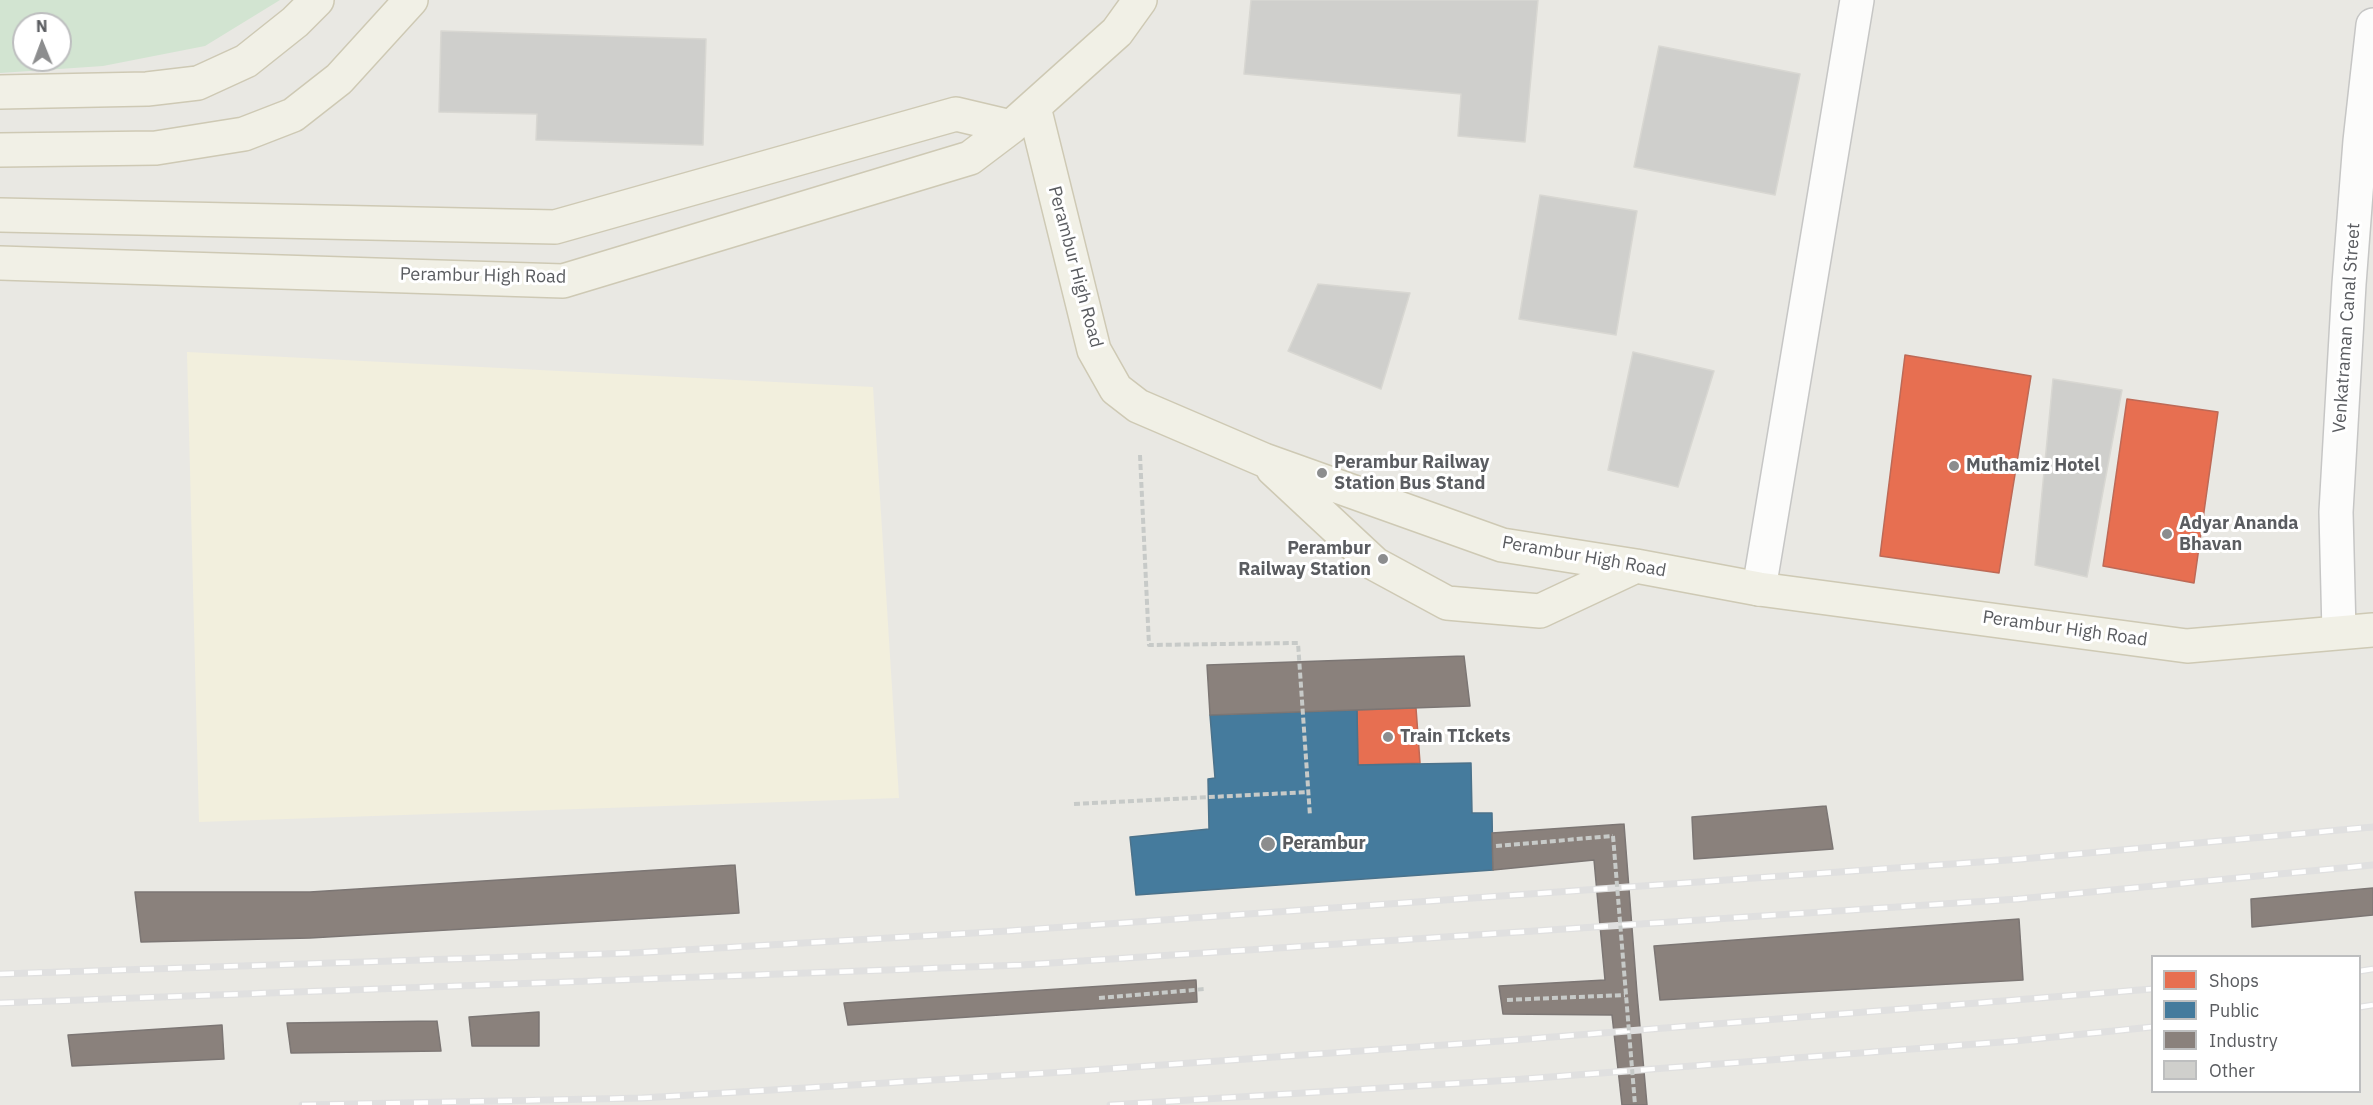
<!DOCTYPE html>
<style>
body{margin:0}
#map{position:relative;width:2373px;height:1105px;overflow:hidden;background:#e9e8e3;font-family:"IBM Plex Sans",sans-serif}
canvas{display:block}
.legend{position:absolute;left:2151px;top:955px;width:210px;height:138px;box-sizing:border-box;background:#fff;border:2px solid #bdbebf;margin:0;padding:8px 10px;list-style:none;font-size:18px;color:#5a5c60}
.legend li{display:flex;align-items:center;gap:12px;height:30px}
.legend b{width:30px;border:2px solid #bdbebf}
.north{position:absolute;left:12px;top:12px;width:60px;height:60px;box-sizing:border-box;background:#fff;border:2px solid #bdbebf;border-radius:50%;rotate:359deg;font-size:16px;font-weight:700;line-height:24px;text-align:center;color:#5a5c60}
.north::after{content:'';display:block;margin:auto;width:21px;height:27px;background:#8c8d8e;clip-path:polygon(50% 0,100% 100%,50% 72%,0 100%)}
</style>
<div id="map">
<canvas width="2373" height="1105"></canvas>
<ul class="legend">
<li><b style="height:16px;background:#e76f51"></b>Shops</li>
<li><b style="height:16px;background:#457b9d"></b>Public</li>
<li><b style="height:16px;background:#8a817c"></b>Industry</li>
<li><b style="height:16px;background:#cfcfcc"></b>Other</li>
</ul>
<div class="north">N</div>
</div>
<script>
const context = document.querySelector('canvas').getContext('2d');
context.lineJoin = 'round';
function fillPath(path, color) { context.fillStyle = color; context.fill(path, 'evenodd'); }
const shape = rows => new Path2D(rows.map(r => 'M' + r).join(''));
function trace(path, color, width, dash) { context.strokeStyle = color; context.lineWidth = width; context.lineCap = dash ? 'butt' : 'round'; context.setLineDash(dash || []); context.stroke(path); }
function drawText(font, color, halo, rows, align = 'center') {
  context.font = font + ' "IBM Plex Sans",sans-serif'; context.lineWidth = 6; context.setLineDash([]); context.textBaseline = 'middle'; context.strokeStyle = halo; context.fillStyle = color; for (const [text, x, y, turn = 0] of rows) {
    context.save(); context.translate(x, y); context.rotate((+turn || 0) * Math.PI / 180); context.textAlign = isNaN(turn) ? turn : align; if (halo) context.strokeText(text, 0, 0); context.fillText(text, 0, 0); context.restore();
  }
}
const commercial = shape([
 [187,352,873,387,899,798,199,822]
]);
const green = shape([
 [0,0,280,0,205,46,103,66,0,73],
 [24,24,60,24,60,60,24,60]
]);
const shops = shape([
 [1905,355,2031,376,1999,573,1880,556,1905,355],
 [2127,399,2218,412,2194,583,2103,566,2127,399],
 [1416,708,1420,763,1358,765,1357,710,1416,708]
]);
const public = shape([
 [1357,710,1358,765,1471,763,1472,813,1492,813,1493,870,1136,895,1130,837,1209,829,1208,779,1215,778,1210,715,1357,710]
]);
const industry = shape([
 [1464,656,1470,706,1210,715,1207,665,1464,656],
 [1826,806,1833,849,1694,859,1692,817,1826,806],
 [1624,824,1637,993,1647,1105,1622,1105,1612,1015,1503,1014,1499,986,1605,980,1594,860,1493,870,1492,833,1624,824],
 [735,865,739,913,310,938,141,942,135,892,310,892,735,865],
 [2373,888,2373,915,2252,927,2251,899,2373,888],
 [2019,919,2023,980,1660,1000,1654,946,2019,919],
 [1196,980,1197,1002,848,1025,844,1003,1196,980],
 [539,1012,539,1046,472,1046,469,1017,539,1012],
 [437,1021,441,1051,291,1053,287,1023,437,1021],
 [222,1025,224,1059,72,1066,68,1035,222,1025]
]);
const building = shape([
 [1251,0,1538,0,1525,142,1458,136,1461,94,1244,74,1251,0],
 [441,31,706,39,703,145,536,140,537,114,439,112,441,31],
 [1659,46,1800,74,1775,195,1634,167,1659,46],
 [1540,195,1637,211,1616,335,1519,319,1540,195],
 [1318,284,1410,293,1381,389,1288,351,1318,284],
 [1633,352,1714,371,1678,487,1608,470,1633,352],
 [2053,379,2122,390,2087,577,2035,565,2053,379]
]);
const path = shape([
 [1140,455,1149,645,1298,643,1310,816],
 [1074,804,1309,792],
 [1496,846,1613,836],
 [1099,998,1205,989],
 [1507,1000,1625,995]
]);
const minor = shape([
 [1759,589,1857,0],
 [2339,632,2336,512,2349,284,2360,141,2373,25]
]);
const major = shape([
 [0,92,147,89,198,83,246,61,295,22,317,0],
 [1034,107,1094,350,1116,389,1138,406,1264,460,1502,545,1636,566,1759,589,2187,646,2373,630],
 [0,150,156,148,244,134,293,115,339,79,411,0],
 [0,215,555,227,956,114,1011,127],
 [0,263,563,281,970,158,1011,127,1117,32,1140,0],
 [1273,469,1375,564,1447,603,1540,611,1636,566]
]);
const rail = shape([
 [2360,971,2373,969],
 [0,974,632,953,1008,931,2022,859,2373,827],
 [0,1003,1021,965,2018,899,2373,865],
 [2360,1007,2373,1005],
 [302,1105,642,1098,1063,1072,1515,1040,2152,989],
 [1110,1105,1511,1080,2015,1041,2152,1027]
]);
const pathBridge = shape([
 [1613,836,1635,1105]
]);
const markers = [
 [1954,466,6,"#8c8d8e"],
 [1322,473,6,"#8c8d8e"],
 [2167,534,6,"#8c8d8e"],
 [1383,559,6,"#8c8d8e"],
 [1388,737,6,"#8c8d8e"],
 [1268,844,8,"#8c8d8e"]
];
const streetNames = [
 ["Perambur High Road",1075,267,75],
 ["Perambur High Road",483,276,1],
 ["Venkatraman Canal Street",2347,328,-86],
 ["Perambur High Road",1584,557,10],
 ["Perambur High Road",2065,629,8]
];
const poiNames = [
 ["Perambur Railway",1334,463],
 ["Station Bus Stand",1334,484],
 ["Muthamiz Hotel",1966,466],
 ["Adyar Ananda",2179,524],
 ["Bhavan",2179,545],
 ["Perambur",1371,549,"right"],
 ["Railway Station",1371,570,"right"],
 ["Train TIckets",1400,737],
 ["Perambur",1282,844]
];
fillPath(commercial, '#f2efdd');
fillPath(green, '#d2e4d1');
fillPath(shops, '#e76f51');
trace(shops, '#bd6956', 1.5);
fillPath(public, '#457b9d');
trace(public, '#4b728b', 1.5);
fillPath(industry, '#8a817c');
trace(industry, '#7c7674', 1.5);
fillPath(building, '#cfcfcc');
trace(building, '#d8d7d2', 1.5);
trace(minor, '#c6c6c5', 36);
trace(major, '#cec9b4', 36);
trace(path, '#c7cac8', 4, [6, 3]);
trace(minor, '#fcfcfb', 33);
trace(major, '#f1f0e6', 33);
trace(rail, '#e0e0e0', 7);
trace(rail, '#fff', 4.5, [14]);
trace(pathBridge, '#c7cac8', 4, [6, 3]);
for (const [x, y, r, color] of markers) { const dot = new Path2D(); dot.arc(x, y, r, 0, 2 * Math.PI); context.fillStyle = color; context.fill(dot); trace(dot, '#fff', 2); }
drawText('18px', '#5a5c60', '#fff', streetNames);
drawText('bold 18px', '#5a5c60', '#fff', poiNames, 'left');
</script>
